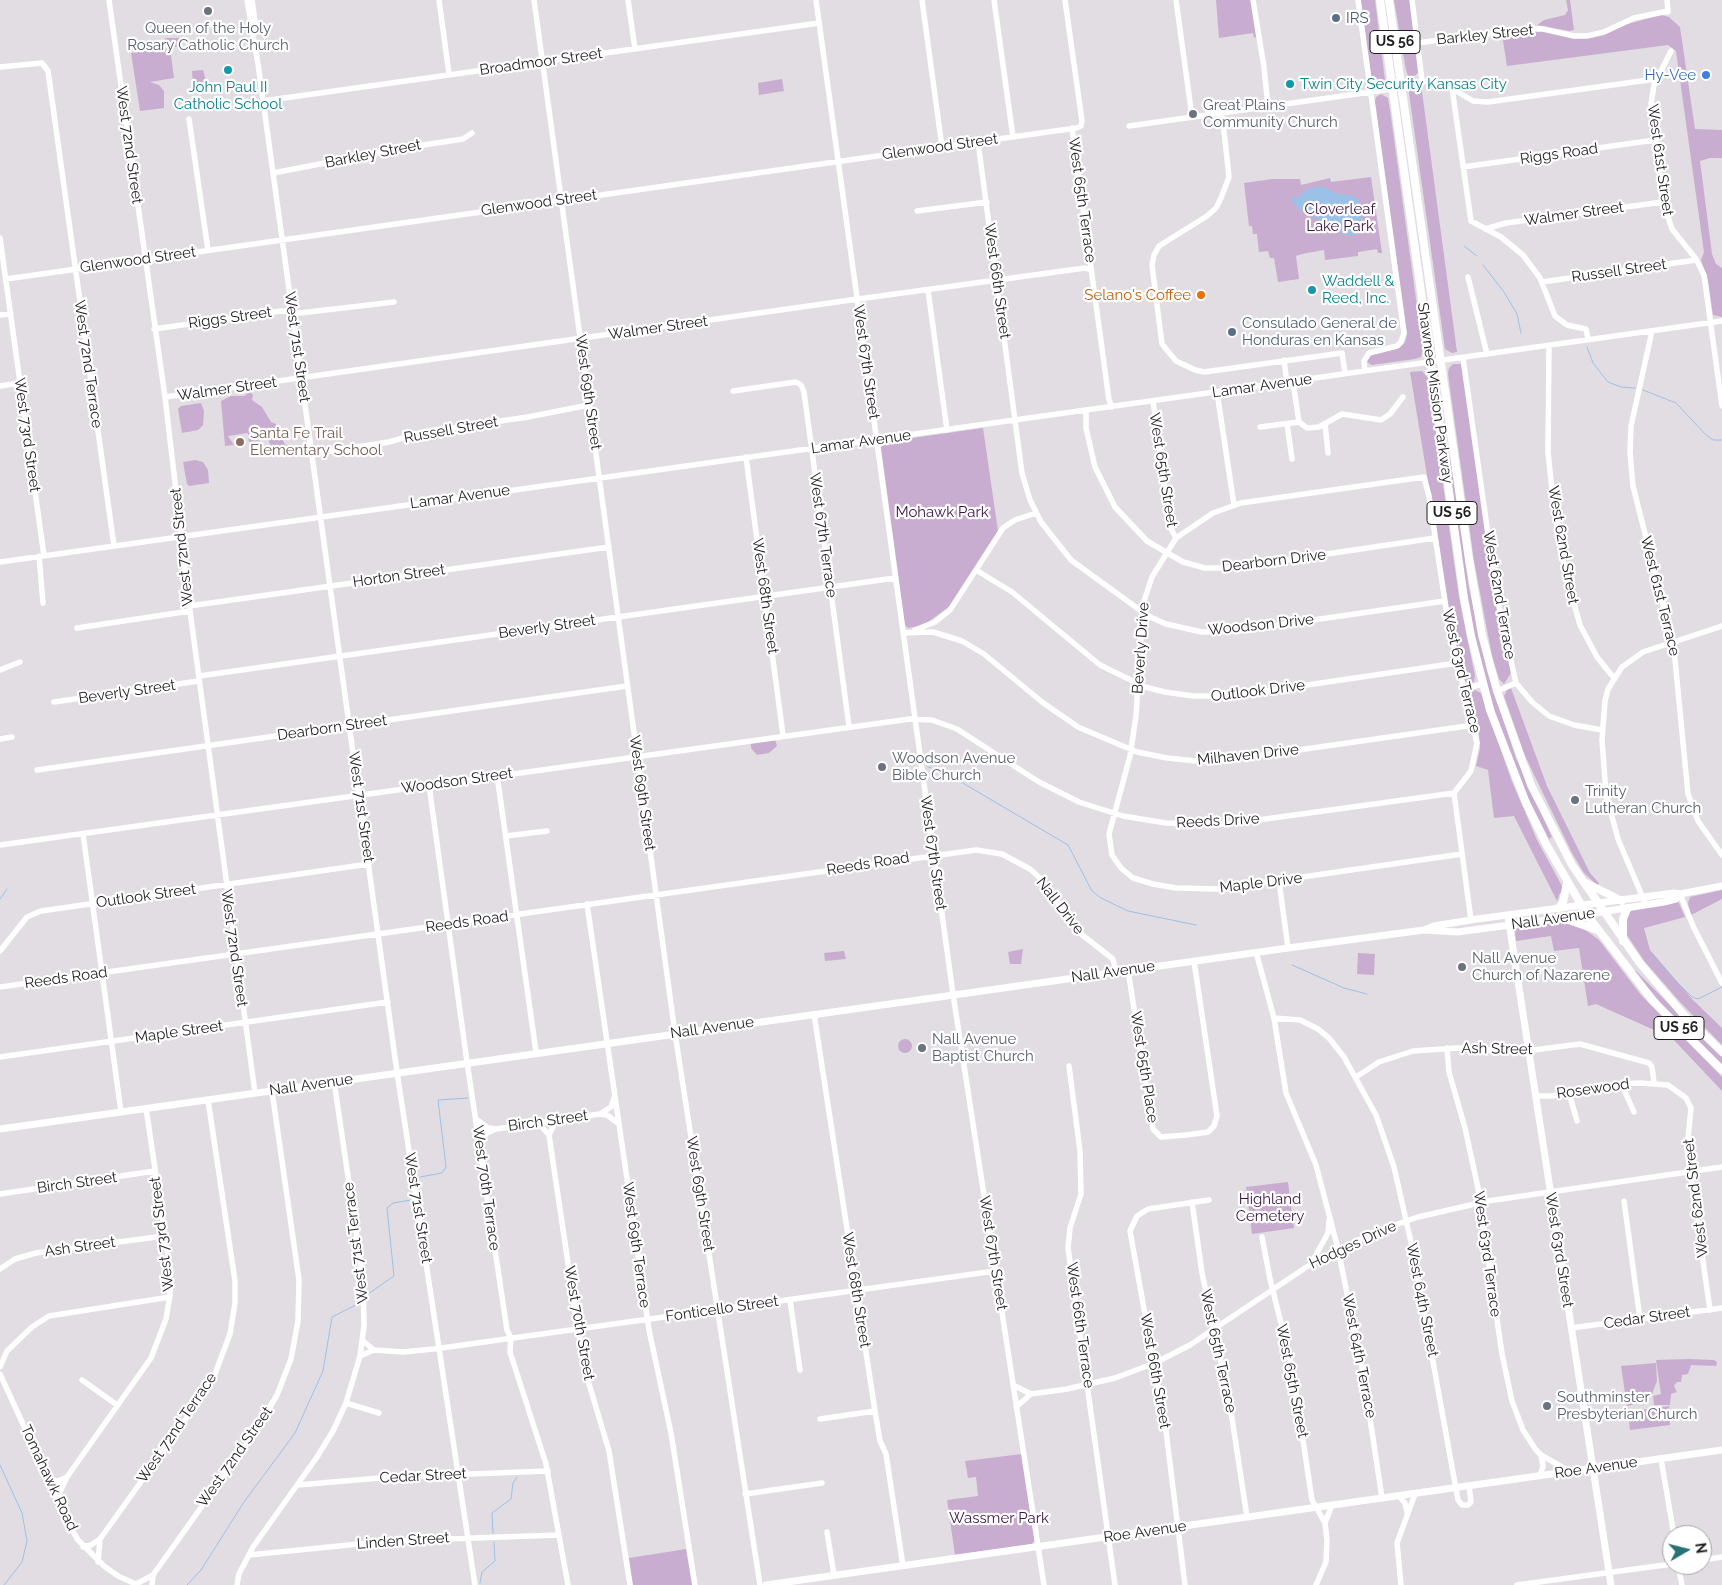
<!DOCTYPE html>
<style>
body{margin:0}
#map{position:relative;width:1722px;height:1585px;overflow:hidden;background:#e1dde2;font-family:Raleway,sans-serif}
canvas{display:block}
.north{position:absolute;left:1662px;top:1525px;width:50px;height:50px;box-sizing:border-box;background:#fff;border:1px solid #a6a5a6;border-radius:50%;rotate:82deg;font-size:14px;font-weight:700;line-height:20px;text-align:center;color:#201e21}
.north::after{content:'';display:block;margin:auto;width:18px;height:22px;background:#267175;clip-path:polygon(50% 0,100% 100%,50% 72%,0 100%)}
</style>
<div id="map">
<canvas width="1722" height="1585"></canvas>
<div class="north">N</div>
</div>
<script>
const context = document.querySelector('canvas').getContext('2d');
context.lineJoin = 'round';
function fillPath(path, color) { context.fillStyle = color; context.fill(path, 'evenodd'); }
const shape = rows => new Path2D(rows.map(r => 'M' + r).join(''));
function trace(path, color, width, dash) { context.strokeStyle = color; context.lineWidth = width; context.lineCap = dash ? 'butt' : 'round'; context.setLineDash(dash || []); context.stroke(path); }
function drawText(font, color, halo, rows, align = 'center') {
  context.font = font + ' Raleway,sans-serif'; context.lineWidth = 4.5; context.setLineDash([]); context.textBaseline = 'middle'; context.strokeStyle = halo; context.fillStyle = color; for (const [text, x, y, turn = 0] of rows) {
    context.save(); context.translate(x, y); context.rotate((+turn || 0) * Math.PI / 180); context.textAlign = isNaN(turn) ? turn : align; if (halo) context.strokeText(text, 0, 0); context.fillText(text, 0, 0); context.restore();
  }
}
const green = shape([
 [1216,0,1251,0,1256,37,1254,38,1253,33,1219,38],
 [1361,0,1375,0,1385,80,1381,88,1375,87,1372,84],
 [1394,0,1410,0,1418,73,1413,77,1408,76,1406,70],
 [1566,0,1570,0,1574,30,1569,31,1537,25,1544,20,1565,15,1568,10],
 [1661,15,1669,17,1680,27,1695,129,1722,130,1722,158,1710,158,1700,161,1712,254,1716,264,1722,268,1722,317,1713,315,1708,280,1701,260,1704,252,1676,51,1668,45,1507,66,1502,34,1537,30,1576,38],
 [165,38,179,38,179,47,166,47],
 [170,48,174,78,150,82,159,85,164,91,164,108,140,111,131,53],
 [203,70,207,85,193,87,192,71],
 [782,79,784,91,759,95,758,83],
 [1421,84,1457,352,1452,353,1445,349,1409,93,1411,85],
 [1381,94,1388,98,1391,117,1423,350,1421,357,1415,359,1372,365,1367,362,1369,357,1373,354,1399,348,1405,342,1407,334,1375,101,1376,97],
 [1371,177,1382,253,1378,253,1377,249,1358,252,1358,256,1325,260,1324,250,1302,254,1296,256,1299,279,1278,282,1274,258,1270,258,1268,251,1259,252,1257,234,1253,234,1252,226,1249,226,1244,183,1273,179,1300,179,1301,185,1330,178,1331,182],
 [1453,364,1461,364,1511,673,1504,684,1499,679,1492,656,1474,561,1448,374,1449,368],
 [1422,371,1428,378,1459,597,1475,676,1474,682,1468,684,1464,680,1452,628,1410,372],
 [250,392,253,395,252,400,262,407,271,422,276,424,286,447,272,449,265,431,253,432,259,441,249,442,248,433,228,436,234,445,225,446,221,401,231,396,244,396],
 [201,403,204,411,203,425,198,430,182,433,178,409,181,406],
 [983,428,998,531,950,606,924,625,908,628,905,625,881,447,884,442],
 [1450,457,1469,588,1487,671,1516,758,1552,837,1549,839,1526,794,1497,719,1477,647,1468,603,1448,458],
 [195,460,203,462,208,470,209,483,189,486,187,484,183,462],
 [1511,688,1547,786,1590,873,1599,883,1598,886,1584,873,1572,853,1525,756,1504,696,1507,690],
 [1475,690,1481,693,1511,779,1537,840,1562,886,1562,893,1560,893,1557,901,1514,816,1494,818,1488,770,1476,766,1480,748,1479,733,1468,694],
 [775,739,777,746,769,753,757,755,751,748,751,743],
 [1722,890,1722,899,1691,915,1688,903,1690,897],
 [1678,901,1685,917,1644,928,1650,950,1693,1000,1722,1028,1722,1045,1681,1003,1645,962,1627,935,1626,916,1632,910],
 [1560,922,1579,925,1599,940,1641,995,1722,1077,1722,1091,1672,1038,1596,1004,1588,1006,1579,948,1554,951,1551,936,1516,941,1515,931,1518,927],
 [1023,949,1021,964,1010,964,1008,952],
 [844,951,846,959,825,961,824,953],
 [1358,953,1375,954,1374,975,1357,974],
 [1635,970,1722,1057,1722,1065,1665,1008,1634,971],
 '898 1046a7 7 0 1 1 14 0a7 7 0 1 1-14 0Z',
 [1288,1182,1294,1228,1252,1234,1246,1187],
 [1690,1359,1714,1360,1717,1362,1716,1366,1691,1365,1688,1374,1682,1375,1681,1382,1677,1382,1674,1386,1677,1392,1671,1394,1670,1405,1654,1405,1653,1396,1661,1394,1656,1360],
 [1656,1363,1657,1381,1652,1394,1640,1403,1627,1406,1621,1366],
 [1669,1406,1670,1425,1630,1430,1628,1412],
 [1022,1454,1035,1540,1032,1544,955,1555,947,1500,978,1496,976,1477,968,1478,965,1461],
 [686,1549,692,1585,633,1585,629,1558]
]);
const water = shape([
 [1321,186,1338,194,1351,195,1359,200,1364,230,1361,233,1350,236,1344,234,1299,209,1291,200,1293,197,1297,198,1306,190]
]);
const stream = shape([
 [1464,246,1477,256],
 [1483,265,1504,292,1517,314,1521,333],
 [1587,347,1593,363,1608,382,1621,387,1635,388],
 [1643,390,1676,403,1705,434,1713,440,1722,440],
 [928,767,944,772,1068,845,1092,891,1101,898,1128,911,1196,925],
 [0,899,7,889],
 [1649,954,1692,997,1698,999,1722,987],
 [1292,965,1344,988,1367,994],
 [420,1177,442,1173,446,1167,438,1100,468,1098],
 [368,1294,394,1276,387,1208,393,1203,411,1200],
 [0,1465,22,1513,27,1541,22,1562,4,1585],
 [493,1533,492,1513,511,1499,513,1483,517,1477],
 [480,1583,482,1572,495,1561,494,1542],
 [187,1585,201,1570,244,1502,295,1433,323,1371,332,1317,360,1303]
]);
const minor = shape([
 [109,0,165,397,190,611,255,1093],
 [247,0,258,64,397,1072,475,1585],
 [252,0,255,21,253,29],
 [439,0,449,74],
 [534,0,675,1033,760,1585],
 [628,0,635,49],
 [816,0,953,994,1044,1585],
 [922,0,942,147],
 [994,0,1013,137],
 [1176,0,1192,117],
 [1253,0,1264,67,1268,106],
 [1358,0,1404,333,1401,342,1397,346,1369,353,1364,361,1365,371],
 [1412,0,1422,80],
 [1667,0,1668,12],
 [1417,43,1525,29,1543,29,1574,36,1587,36,1604,32,1634,18,1668,11],
 [1671,51,1654,85,1651,104,1663,202,1672,229,1696,259,1704,275,1722,406],
 [0,67,42,63,48,71,114,546],
 [1402,83,1433,81,1446,85,1473,101,1488,102,1656,79],
 [1452,88,1471,221,1501,237,1523,255,1540,278,1555,316,1567,325,1586,329,1588,339],
 [263,101,819,23],
 [1222,113,1229,177,1221,198,1216,208,1207,216,1159,246,1154,255,1152,265,1162,344,1176,361,1195,370,1204,372,1342,353,1345,373],
 [189,119,208,250],
 [1129,126,1392,89],
 [1072,128,1109,400,1112,407],
 [978,142,1022,473,1030,500,1041,522,1071,560,1148,616,1166,624,1202,632,1237,631,1445,601],
 [1463,167,1655,140],
 [273,173,403,148,463,139,472,133],
 [917,211,987,202],
 [1485,229,1506,223,1663,202],
 [0,238,44,556],
 [1468,277,1487,354],
 [6,279,1076,128,1081,126,1082,121,1065,0],
 [1542,282,1696,260],
 [928,290,947,430],
 [0,315,11,314],
 [154,329,281,311,300,313,394,302],
 [1652,331,1631,426,1630,453,1633,486,1674,649,1688,794,1698,821,1722,855],
 [1549,345,1548,452,1553,500,1565,571,1580,625,1597,657,1614,678],
 [1463,358,1497,598,1516,683,1532,702,1549,716,1574,725,1602,730],
 [1284,360,1287,383],
 [1293,382,1299,422,1307,428,1319,427,1342,414,1381,420,1390,414,1403,397],
 [0,386,20,383],
 [733,391,796,382,801,385,804,392,849,726],
 [1217,392,1234,505],
 [165,397,851,300,1085,268,1091,270],
 [1153,401,1170,527,1176,538],
 [1086,411,1086,428,1095,467,1115,507,1147,541,1183,562,1205,568,1232,568,1435,538],
 [1287,424,1292,459],
 [1325,424,1328,453],
 [1260,427,1299,422],
 [312,454,389,442,424,432,528,417,589,405],
 [746,457,783,735],
 [39,556,43,603],
 [0,562,1722,321],
 [976,570,1012,592,1100,665,1145,687,1165,692,1193,696,1232,696,1457,663],
 [189,606,609,547],
 [77,628,190,611],
 [915,630,935,622,950,610,1003,528,1015,520,1036,513],
 [903,633,933,632,962,641,984,654,1042,702,1078,727,1137,752,1167,758,1196,761,1228,760,1474,725],
 [0,670,20,662],
 [199,676,895,578],
 [1463,689,1483,684],
 [1497,691,1516,683],
 [54,702,199,681],
 [0,739,12,737],
 [37,770,627,686],
 [497,775,536,1052],
 [429,785,467,1062,507,1330,511,1338,510,1352,546,1464,568,1585],
 [83,834,121,1112],
 [506,836,547,831],
 [0,845,910,719,932,720,957,729,1039,782,1079,802,1123,816,1166,823,1229,824,1454,793],
 [1462,854,1219,889,1176,888,1153,884,1133,878,1121,868,1112,855,1109,834,1130,756,1136,716,1143,604,1152,577,1176,538,1213,513,1241,503,1424,477,1429,496,1449,628,1477,743,1471,771,1454,793,1471,920],
 [1279,881,1288,948],
 [1680,894,1693,926,1722,983],
 [587,904,649,1330,671,1433,695,1585],
 [1646,905,1618,839,1606,794,1602,740,1605,701,1608,689,1622,667,1643,652,1722,626],
 [0,951,27,917,41,911,369,864],
 [1256,952,1274,1018,1286,1093,1316,1165,1338,1249,1363,1372,1382,1498],
 [1128,970,1153,1129,1161,1137,1186,1135,1208,1132,1214,1126,1217,1116,1194,961],
 [0,987,976,850,1002,854,1030,869,1042,880,1081,934,1113,959,1116,972],
 [814,1014,875,1411,880,1441,886,1454,903,1566],
 [1274,1018,1300,1020,1318,1029,1329,1038,1344,1057,1376,1115,1394,1167,1413,1251,1458,1500,1462,1505,1468,1505,1471,1502,1469,1486],
 [1447,1048,1449,1072,1465,1128,1478,1188,1502,1354,1512,1401,1523,1430,1536,1450,1541,1455,1569,1471],
 [0,1057,388,1002],
 [1069,1066,1080,1151,1081,1194,1070,1228,1068,1248,1115,1585],
 [1356,1077,1379,1062,1413,1051,1457,1048,1518,1052,1580,1044,1649,1063,1652,1067,1654,1083],
 [1621,1083,1634,1112],
 [1569,1093,1577,1121],
 [1535,1096,1552,1096,1617,1084,1640,1083,1668,1085,1686,1098,1691,1108,1687,1149,1710,1310],
 [600,1114,611,1107,614,1098],
 [476,1119,488,1128,496,1129],
 [556,1120,549,1135,576,1317,581,1329,579,1335,587,1377,609,1451,630,1585],
 [538,1123,549,1135],
 [480,1142,487,1133,496,1129,600,1114,607,1115,619,1124],
 [0,1194,155,1171],
 [1624,1201,1640,1319],
 [1192,1202,1202,1273,1230,1405,1247,1517],
 [1262,1237,1270,1279,1292,1367,1312,1500,1325,1523],
 [1312,1262,1328,1233,1329,1220],
 [0,1269,15,1259,36,1253,164,1236],
 [790,1300,800,1370],
 [1571,1328,1722,1308],
 [362,1340,374,1350],
 [360,1356,374,1350,403,1352,434,1349,995,1271],
 [0,1367,7,1351,32,1327,49,1316,170,1297],
 [0,1374,69,1525,78,1540,104,1566,118,1576,138,1585],
 [82,1380,117,1405],
 [1013,1385,1031,1394,1067,1389,1115,1378,1155,1363,1190,1345,1317,1260,1378,1231,1418,1217,1488,1201,1722,1167],
 [346,1403,379,1413],
 [1016,1407,1031,1394],
 [820,1419,875,1411],
 [1661,1459,1674,1535],
 [1540,1475,1543,1466,1541,1455],
 [49,1480,59,1481,67,1477],
 [298,1485,391,1477,548,1471],
 [745,1494,822,1483],
 [1399,1496,1405,1503,1407,1512],
 [57,1498,67,1477,151,1358,166,1319,170,1295,170,1270,146,1108],
 [827,1532,834,1575],
 [83,1547,91,1545,100,1539,196,1405,215,1374,230,1334,235,1303,235,1281,208,1100],
 [249,1555,389,1541,558,1535],
 [1702,1560,1722,1557],
 [98,1562,100,1539],
 [1678,1565,1682,1585],
 [136,1584,153,1575,257,1429,277,1395,291,1359,298,1321,299,1280,272,1091],
 [152,1585,153,1575],
 [237,1585,239,1574,253,1547,317,1457,333,1431,346,1403,360,1356,364,1326,363,1278,334,1081],
 [1185,1585,1166,1431,1130,1231,1137,1216,1148,1209,1209,1200],
 [1316,1585,1326,1562,1327,1540,1325,1523,1332,1505],
 [1401,1585,1397,1543,1415,1494],
 [1517,1585,1672,1564]
]);
const major = shape([
 [1508,916,1611,1585],
 [1424,930,1434,926,1477,919,1674,893,1680,894,1722,886],
 [0,1129,1288,948,1424,930,1457,932,1563,918,1664,902,1676,899,1680,894],
 [766,1585,1722,1450]
]);
const highway = shape([
 [1380,0,1464,598,1471,636,1490,710,1526,803,1546,844,1587,915,1653,1001,1722,1070],
 [1389,0,1469,559,1482,635,1497,691,1531,785,1572,865,1639,962,1682,1013,1722,1052],
 [1584,882,1622,901],
 [1559,908,1563,902,1567,883],
 [1563,918,1597,930],
 [1623,941,1623,919,1627,909]
]);
const markers = [
 [208,11,5,"#6b7280"],
 [1336,18,5,"#5c6f8a"],
 [228,70,5,"#0f9aa8"],
 [1706,75,5,"#3f7fe0"],
 [1290,84,5,"#0f9aa8"],
 [1193,114,5,"#6b7280"],
 [1312,290,5,"#0f9aa8"],
 [1201,295,5,"#e8710a"],
 [1232,332,5,"#5c6f8a"],
 [240,442,5,"#8d6e63"],
 [882,767,5,"#6b7280"],
 [1575,800,5,"#6b7280"],
 [1462,967,5,"#6b7280"],
 [922,1048,5,"#6b7280"],
 [1547,1406,5,"#6b7280"]
];
const shields = [
 [1395,42,50],
 [1452,513,50],
 [1679,1028,50]
];
const shieldNames = [
 ["US 56",1395,42],
 ["US 56",1452,513],
 ["US 56",1679,1028]
];
const serviceNames = [
 ["IRS",1346,18],
 ["Consulado General de",1242,323],
 ["Honduras en Kansas",1242,340]
];
const worshipNames = [
 ["Queen of the Holy",208,28,"center"],
 ["Rosary Catholic Church",208,45,"center"],
 ["Great Plains",1203,105],
 ["Community Church",1203,122],
 ["Woodson Avenue",892,758],
 ["Bible Church",892,775],
 ["Trinity",1585,791],
 ["Lutheran Church",1585,808],
 ["Nall Avenue",1472,958],
 ["Church of Nazarene",1472,975],
 ["Nall Avenue",932,1039],
 ["Baptist Church",932,1056],
 ["Southminster",1557,1397],
 ["Presbyterian Church",1557,1414]
];
const streetNames = [
 ["Barkley Street",1485,35,-6],
 ["Broadmoor Street",541,62,-8],
 ["West 72nd Street",129,145,82],
 ["Glenwood Street",940,147,-8],
 ["Barkley Street",373,154,-11],
 ["Riggs Road",1559,154,-8],
 ["West 61st Street",1660,160,82],
 ["West 65th Terrace",1082,200,82],
 ["Glenwood Street",539,203,-8],
 ["Walmer Street",1574,214,-8],
 ["Glenwood Street",138,260,-8],
 ["Russell Street",1619,271,-8],
 ["West 66th Street",997,281,82],
 ["Riggs Street",230,318,-8],
 ["Walmer Street",658,328,-8],
 ["West 71st Street",297,347,82],
 ["West 67th Street",866,362,82],
 ["West 72nd Terrace",88,364,82],
 ["Lamar Avenue",1262,386,-8],
 ["Walmer Street",227,389,-8],
 ["West 69th Street",588,392,82],
 ["Shawnee Mission Parkway",1435,393,82],
 ["Russell Street",451,430,-10],
 ["West 73rd Street",27,435,82],
 ["Lamar Avenue",861,442,-8],
 ["West 65th Street",1163,470,81],
 ["Lamar Avenue",460,497,-8],
 ["West 67th Terrace",823,535,82],
 ["West 62nd Street",1563,545,80],
 ["West 72nd Street",182,547,-96],
 ["Dearborn Drive",1274,561,-7],
 ["Horton Street",399,576,-8],
 ["West 62nd Terrace",1499,595,80],
 ["West 68th Street",765,596,82],
 ["West 61st Terrace",1660,596,76],
 ["Woodson Drive",1261,625,-6],
 ["Beverly Street",547,627,-8],
 ["Beverly Drive",1141,648,-86],
 ["West 63rd Terrace",1461,671,77],
 ["Outlook Drive",1258,691,-7],
 ["Beverly Street",127,692,-8],
 ["Dearborn Street",332,728,-8],
 ["Milhaven Drive",1248,755,-6],
 ["Woodson Street",457,781,-8],
 ["West 69th Street",642,793,82],
 ["West 71st Street",361,807,82],
 ["Reeds Drive",1218,821,-3],
 ["West 67th Street",933,853,82],
 ["Reeds Road",868,864,-9],
 ["Maple Drive",1261,883,-7],
 ["Outlook Street",146,896,-8],
 ["Nall Drive",1060,906,52],
 ["Nall Avenue",1553,919,-8],
 ["Reeds Road",467,922,-8],
 ["West 72nd Street",234,948,82],
 ["Nall Avenue",1113,972,-8],
 ["Reeds Road",66,978,-8],
 ["Nall Avenue",712,1028,-8],
 ["Maple Street",179,1032,-8],
 ["Ash Street",1497,1049,1],
 ["West 65th Place",1144,1067,81],
 ["Nall Avenue",311,1085,-8],
 ["Rosewood",1593,1089,-8],
 ["Birch Street",548,1121,-8],
 ["Birch Street",77,1183,-8],
 ["West 70th Terrace",486,1188,82],
 ["West 69th Street",700,1194,81],
 ["West 62nd Street",1696,1198,-97],
 ["West 71st Street",418,1208,81],
 ["West 73rd Street",162,1234,-97],
 ["West 71st Terrace",356,1243,-97],
 ["West 69th Terrace",636,1245,82],
 ["Hodges Drive",1353,1245,-25],
 ["Ash Street",80,1247,-8],
 ["West 63rd Street",1559,1250,81],
 ["West 67th Street",993,1253,81],
 ["West 63rd Terrace",1487,1254,82],
 ["West 68th Street",856,1290,81],
 ["West 64th Street",1422,1300,79],
 ["Fonticello Street",722,1309,-8],
 ["Cedar Street",1647,1318,-8],
 ["West 70th Street",579,1323,80],
 ["West 66th Terrace",1080,1325,82],
 ["West 65th Terrace",1218,1351,78],
 ["West 64th Terrace",1359,1356,79],
 ["West 66th Street",1155,1371,80],
 ["West 65th Street",1292,1381,79],
 ["West 72nd Terrace",177,1428,-56],
 ["West 72nd Street",235,1457,-55],
 ["Roe Avenue",1596,1468,-8],
 ["Cedar Street",423,1476,-3],
 ["Tomahawk Road",49,1478,65],
 ["Roe Avenue",1145,1532,-8],
 ["Linden Street",403,1541,-4]
];
const shopNames = [
 ["Hy-Vee",1696,75]
];
const cultureNames = [
 ["Twin City Security Kansas City",1300,84],
 ["John Paul II",228,87,"center"],
 ["Catholic School",228,104,"center"],
 ["Waddell &",1322,281],
 ["Reed, Inc.",1322,298]
];
const parkNames = [
 ["Cloverleaf",1340,209],
 ["Lake Park",1340,226],
 ["Mohawk Park",942,512],
 ["Highland",1270,1199],
 ["Cemetery",1270,1216],
 ["Wassmer Park",999,1518]
];
const foodNames = [
 ["Selano's Coffee",1191,295]
];
const educationNames = [
 ["Santa Fe Trail",250,433],
 ["Elementary School",250,450]
];
fillPath(green, '#c8add0');
fillPath(water, '#9cc1e8');
trace(stream, '#9cc1e8', 1);
trace(minor, '#fff', 5.5);
trace(major, '#fff', 7);
trace(highway, '#fff', 8);
for (const [x, y, r, color] of markers) { const dot = new Path2D(); dot.arc(x, y, r, 0, 2 * Math.PI); context.fillStyle = color; context.fill(dot); trace(dot, '#fff', 2); }
for (const [x, y, w] of shields) { const box = new Path2D(); box.roundRect(x - w / 2, y - 11.5, w, 23, 4); context.fillStyle = '#fff'; context.fill(box); trace(box, '#201e21', 1); }
drawText('bold 14px', '#201e21', null, shieldNames);
drawText('15px', '#4e5e75', '#fff', serviceNames, 'left');
drawText('15px', '#5b616d', '#fff', worshipNames, 'left');
drawText('15px', '#201e21', '#fff', streetNames);
drawText('15px', '#366cbe', '#fff', shopNames, 'right');
drawText('15px', '#0d838f', '#fff', cultureNames, 'left');
drawText('15px', '#3e1549', '#fff', parkNames);
drawText('15px', '#c56008', '#fff', foodNames, 'right');
drawText('15px', '#785e54', '#fff', educationNames, 'left');
</script>
